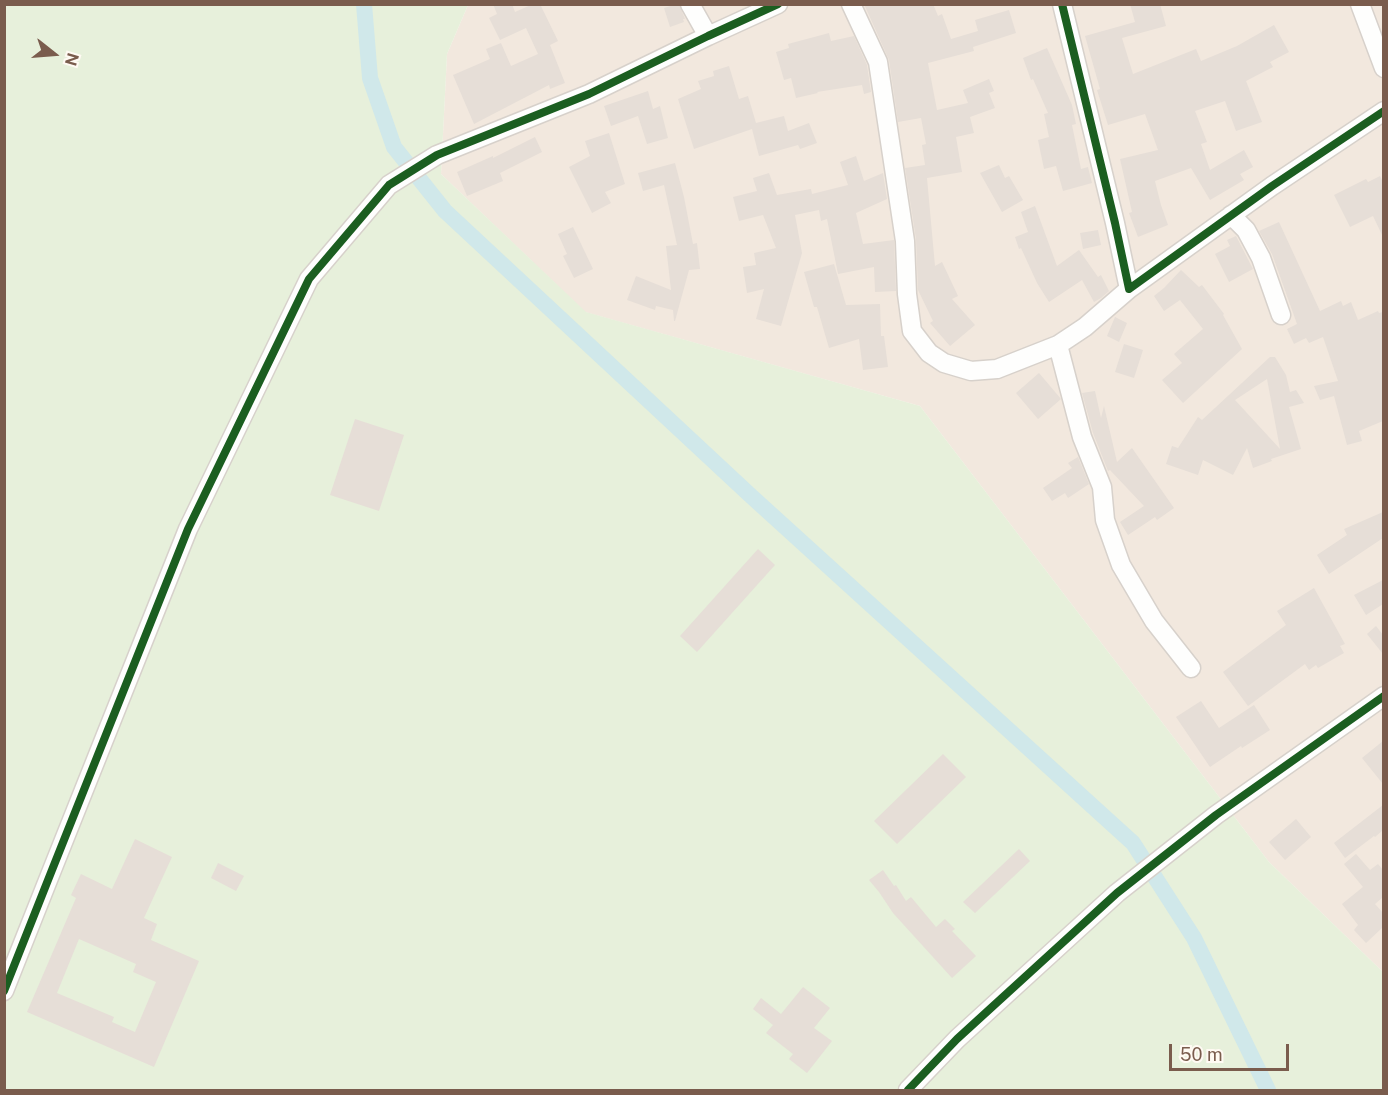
<!DOCTYPE html>
<style>
body{margin:0}
#map{position:relative;width:1388px;height:1095px;overflow:hidden;background:#f9f5f0;font-family:"Public Sans",sans-serif}
canvas{display:block}
.frame{position:absolute;inset:0;border:6px solid #7a5c4d;pointer-events:none}
.north{position:absolute;left:24px;top:24px;width:60px;height:60px;-webkit-text-stroke:4px #fffaf3;paint-order:stroke;rotate:107deg;font-size:16px;font-weight:700;line-height:24px;text-align:center;color:#7a5c4d}
.north::after{content:'';display:block;margin:auto;width:21px;height:27px;background:#7a5c4d;clip-path:polygon(50% 0,100% 100%,50% 72%,0 100%)}
.scale{position:absolute;left:1169px;top:1044px;width:120px;height:27px;box-sizing:border-box;border:3px solid #7a5c4d;border-top:0;padding-left:8px;font-size:18px;line-height:21px;white-space:nowrap;color:#7a5c4d;-webkit-text-stroke:4px #fffaf3;paint-order:stroke}
</style>
<div id="map">
<canvas width="1388" height="1095"></canvas>
<div class="frame"></div>
<div class="north">N</div>
<div class="scale">50 m</div>
</div>
<script>
const context = document.querySelector('canvas').getContext('2d');
context.lineJoin = 'round';
function fillPath(path, color) { context.fillStyle = color; context.fill(path, 'evenodd'); }
const shape = rows => new Path2D(rows.map(r => 'M' + r).join(''));
function trace(path, color, width, dash) { context.strokeStyle = color; context.lineWidth = width; context.lineCap = dash ? 'butt' : 'round'; context.setLineDash(dash || []); context.stroke(path); }
const residential = shape([
 [468,5,1383,5,1383,972,1269,862,920,406,585,312,441,174,447,54]
]);
const green = shape([
 [5,5,468,5,447,54,441,174,586,312,920,406,1269,862,1383,972,1383,1090,5,1090]
]);
const canal = shape([
 [364,4,370,78,394,147,445,211,751,496,1133,843,1194,938,1268,1090]
]);
const building = shape([
 [493,4,512,4,515,12,533,4,540,4,558,41,550,45,565,83,550,89,549,85,474,124,453,75,490,59,486,49,501,43,511,66,538,54,526,28,500,40,489,18,497,14],
 [677,4,679,4,685,19,683,19,684,22,670,27,664,8],
 [864,4,933,4,938,16,942,14,951,39,978,31,975,20,1009,10,1016,33,973,47,974,51,928,63,937,110,968,103,963,90,989,79,994,91,989,93,995,108,970,117,974,133,956,137,962,172,927,178,935,266,942,262,958,296,952,299,975,325,950,346,930,323,933,321,918,290,916,239,905,168,925,165,922,145,926,144,921,118,898,122,889,60],
 [1130,4,1160,4,1166,26,1122,38,1133,74,1196,49,1201,61,1237,46,1274,25,1289,52,1270,62,1273,67,1246,81,1262,122,1236,131,1225,101,1195,111,1207,142,1201,144,1210,170,1244,150,1253,167,1240,174,1244,180,1210,200,1191,168,1155,181,1161,205,1168,225,1138,237,1129,213,1132,212,1120,159,1158,150,1145,114,1108,125,1097,90,1100,89,1085,36,1135,22],
 [829,33,831,41,854,36,867,65,871,92,864,94,862,85,817,92,818,93,796,98,791,78,784,80,776,52,789,48,788,44],
 [1047,48,1072,105,1076,124,1072,125,1081,169,1088,167,1092,183,1063,191,1056,166,1044,169,1038,140,1049,137,1044,114,1048,113,1033,79,1031,80,1023,58],
 [729,66,739,99,748,96,756,123,784,116,788,131,809,123,817,143,800,149,798,145,759,156,752,129,694,149,678,99,701,89,698,81,714,76,713,71],
 [648,91,653,109,660,106,668,138,647,144,638,116,611,126,604,106],
 [609,133,625,184,605,192,611,203,592,213,569,167,590,156,585,141],
 [535,137,542,152,500,173,503,181,467,196,457,172,493,156,493,158],
 [856,156,864,181,883,173,887,199,856,213,863,244,894,240,896,291,875,292,874,267,838,274,827,219,821,221,819,210,795,215,802,253,781,326,756,319,764,289,747,293,743,267,756,265,754,253,776,248,763,215,739,221,733,197,757,191,753,178,769,173,777,195,811,189,812,194,848,185,840,162],
 [675,163,684,197,693,244,697,243,700,269,689,270,675,321,674,321,673,310,656,306,655,310,627,300,636,276,671,290,666,246,677,245,664,185,643,191,638,173],
 [999,165,1005,178,1009,176,1023,200,1002,212,980,173],
 [1380,176,1383,182,1383,237,1373,216,1350,227,1334,195,1366,179,1368,182],
 [1035,206,1057,266,1079,250,1098,277,1101,275,1109,291,1101,298,1094,302,1082,280,1049,302,1037,283,1021,248,1019,249,1015,237,1028,232,1021,212],
 [1279,222,1320,311,1341,301,1343,306,1351,302,1358,320,1378,311,1379,313,1383,312,1383,421,1359,431,1362,441,1347,445,1334,396,1320,400,1314,386,1338,381,1323,337,1309,343,1306,338,1294,344,1287,329,1297,324,1272,254,1259,231],
 [573,227,593,269,574,278,563,256,567,254,558,234],
 [1098,230,1101,245,1083,249,1080,233],
 [1236,236,1253,269,1229,282,1215,254,1230,246,1227,240],
 [834,264,846,305,880,304,881,336,884,336,888,367,863,370,859,339,829,348,817,307,814,307,804,272],
 [1181,270,1199,287,1202,285,1224,314,1223,315,1242,349,1183,403,1162,380,1182,363,1174,354,1203,329,1180,300,1164,311,1154,296,1164,288],
 [1115,317,1127,323,1119,342,1107,336],
 [1124,344,1143,350,1134,378,1115,372],
 [1270,357,1275,357,1286,375,1290,392,1296,390,1304,403,1289,407,1301,449,1271,459,1272,461,1253,468,1247,448,1233,475,1203,460,1198,475,1166,464,1172,446,1178,448,1198,417,1202,420],
 [1267,379,1280,449,1235,400],
 [1039,373,1061,399,1038,419,1016,393],
 [1095,391,1101,418,1104,406,1117,462,1132,448,1174,508,1157,520,1155,517,1128,535,1120,522,1144,506,1110,470,1108,471,1093,433,1082,393],
 [355,419,404,435,379,511,330,495],
 [1078,457,1089,484,1068,498,1065,493,1052,501,1043,488,1072,468,1068,463],
 [1383,512,1383,538,1329,574,1317,555,1347,535,1344,529],
 [758,549,775,565,697,652,680,636],
 [1383,580,1383,604,1366,615,1354,595],
 [1314,588,1345,644,1340,646,1344,653,1318,668,1316,665,1309,670,1305,664,1248,706,1223,672,1286,625,1277,611],
 [1376,626,1383,635,1383,654,1367,634],
 [1201,701,1219,728,1254,705,1270,730,1242,748,1241,746,1210,767,1176,717],
 [1383,741,1383,784,1362,758],
 [943,754,966,777,897,844,874,821],
 [1383,805,1383,830,1375,837,1374,836,1345,858,1334,843],
 [1296,819,1311,837,1285,860,1269,842],
 [135,839,172,857,144,918,157,924,151,940,199,961,154,1067,27,1012,76,898,71,895,81,874,112,889],
 [79,939,136,964,133,972,156,982,135,1032,112,1022,114,1017,57,993],
 [1019,849,1030,861,975,913,963,902],
 [1356,854,1370,870,1378,864,1383,870,1383,897,1375,904,1383,913,1383,927,1366,943,1354,930,1358,925,1342,904,1363,887,1344,864],
 [218,863,244,876,236,891,211,878],
 [883,870,894,886,896,885,906,901,911,897,936,927,945,919,955,929,952,931,976,956,952,978,893,913,879,892,869,880],
 [803,987,830,1008,814,1028,832,1041,807,1073,789,1059,793,1054,766,1033,773,1025,753,1009,761,998,781,1014]
]);
const street = shape([
 [690,4,708,36],
 [851,4,878,62,905,241,907,294,912,331,929,353,944,363,971,371,997,369,1058,345,1085,327,1129,289],
 [1062,4,1115,223,1129,289,1272,186,1384,111],
 [1360,4,1384,68],
 [1231,215,1246,230,1261,258,1281,315],
 [1058,345,1082,437,1102,487,1105,520,1121,565,1154,621,1191,668],
 [4,991,52,870,188,529,309,279,389,185,437,155,589,94,708,36,778,4],
 [908,1090,957,1039,1117,893,1216,815,1384,696]
]);
const cycleway = shape([
 [1062,4,1115,223,1129,289,1272,186,1384,111],
 [4,991,52,870,188,529,309,279,389,185,437,155,589,94,708,36,778,4],
 [908,1090,957,1039,1117,893,1216,815,1384,696]
]);
fillPath(residential, '#f2e8de');
fillPath(green, '#e7f0db');
trace(canal, '#d0e8ea', 16);
fillPath(building, '#e6ded7');
trace(street, '#d7d1cb', 21);
trace(street, '#fefefd', 18);
trace(cycleway, '#1b5e20', 8);
</script>
